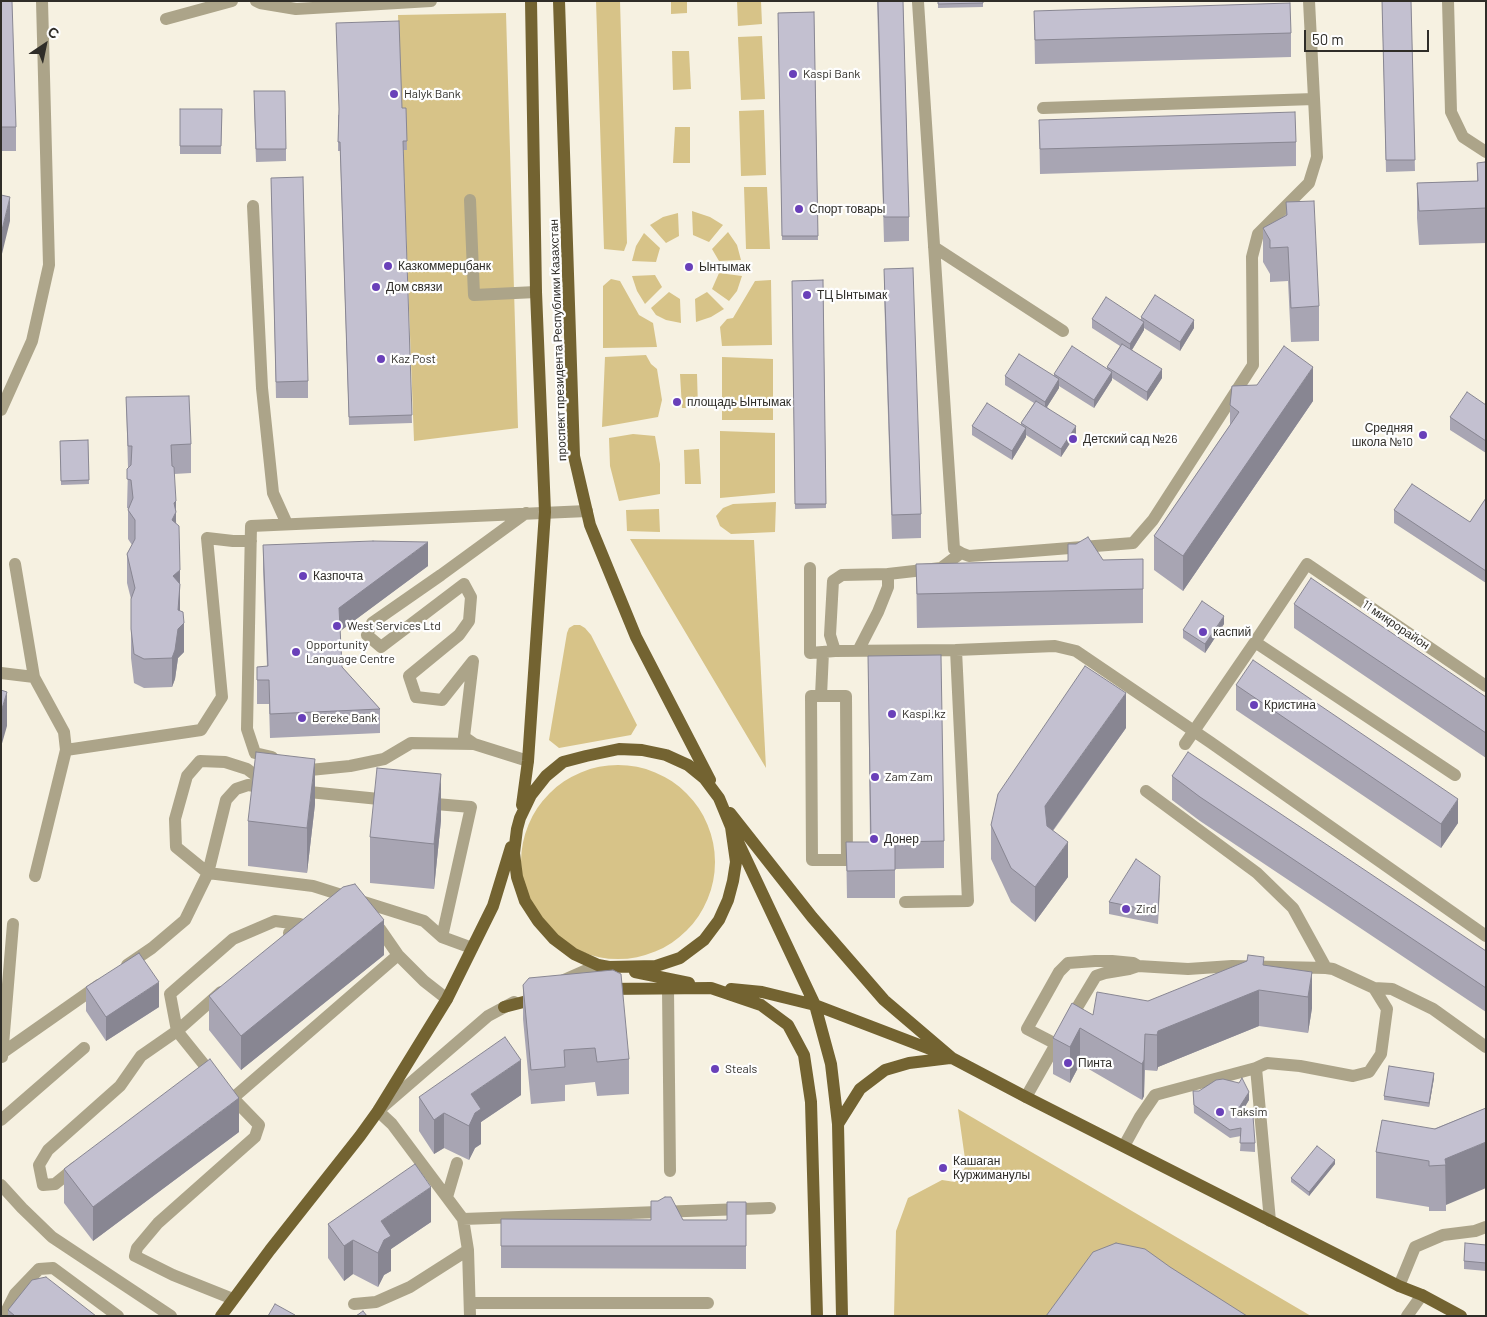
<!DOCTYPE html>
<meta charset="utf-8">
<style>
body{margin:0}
#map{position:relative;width:1487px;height:1317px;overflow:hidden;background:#f6f1e1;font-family:Barlow,sans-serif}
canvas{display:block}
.frame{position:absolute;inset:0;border:2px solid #2f2d28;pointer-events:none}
.north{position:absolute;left:20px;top:20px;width:50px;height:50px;-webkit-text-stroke:4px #fefefe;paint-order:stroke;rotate:34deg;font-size:14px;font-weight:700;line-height:20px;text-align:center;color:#2f2d28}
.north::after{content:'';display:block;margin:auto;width:18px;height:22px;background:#2f2d28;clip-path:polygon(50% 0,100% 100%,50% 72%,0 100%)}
.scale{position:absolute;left:1304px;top:30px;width:125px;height:22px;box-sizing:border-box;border:2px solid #2f2d28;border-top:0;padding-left:6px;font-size:15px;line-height:18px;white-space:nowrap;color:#2f2d28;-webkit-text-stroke:4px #fefefe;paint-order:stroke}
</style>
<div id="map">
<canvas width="1487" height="1317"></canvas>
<div class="frame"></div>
<div class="north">С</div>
<div class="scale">50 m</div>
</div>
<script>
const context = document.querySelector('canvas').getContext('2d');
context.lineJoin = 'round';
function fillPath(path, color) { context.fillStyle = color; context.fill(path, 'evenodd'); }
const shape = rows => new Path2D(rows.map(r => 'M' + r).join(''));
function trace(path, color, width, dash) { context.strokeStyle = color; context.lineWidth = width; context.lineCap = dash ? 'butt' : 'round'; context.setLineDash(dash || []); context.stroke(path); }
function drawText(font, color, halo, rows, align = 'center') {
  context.font = font + ' Barlow,sans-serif'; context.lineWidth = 4.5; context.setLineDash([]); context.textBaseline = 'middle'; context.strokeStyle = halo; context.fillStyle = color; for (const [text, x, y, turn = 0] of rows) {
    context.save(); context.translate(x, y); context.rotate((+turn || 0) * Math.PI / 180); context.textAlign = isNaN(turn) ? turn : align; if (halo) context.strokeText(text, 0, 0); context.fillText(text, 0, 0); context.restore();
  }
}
const green = shape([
 [596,1,620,1,627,243,624,251,604,249],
 [671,1,687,1,687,13,671,14],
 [737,1,761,1,762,24,738,26],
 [506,13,518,428,414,441,398,15],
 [762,36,765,99,741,100,738,37],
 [672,51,689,51,691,89,673,90],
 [764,110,766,175,741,176,739,111],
 [675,127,690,127,690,163,673,163],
 [744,187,767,187,770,249,746,249],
 [692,211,710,217,723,225,709,242,693,235],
 [678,213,679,236,666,243,650,225,663,217],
 [728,232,737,245,741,260,719,261,712,249],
 [644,233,660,248,656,262,632,261,636,246],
 [719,273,742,276,737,291,729,301,712,289],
 [655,275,662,287,645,304,637,291,632,276],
 [611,279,620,281,639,315,653,323,657,347,603,348,603,286],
 [771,280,772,345,722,346,720,327,727,319,733,318,755,281],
 [669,292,680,299,681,323,666,320,656,315,651,308],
 [707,292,724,309,711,317,696,322,695,299],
 [646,355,651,364,657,369,662,400,658,417,602,427,605,357],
 [722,357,773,359,773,420,722,420],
 [680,374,697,374,698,408,682,408],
 [720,431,775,433,775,493,720,498],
 [633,434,655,436,660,464,660,494,619,501,610,466,609,438],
 [699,449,701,484,685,484,684,450],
 [776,502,775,532,731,534,720,526,716,516,723,508,733,504],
 [659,509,660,532,627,531,626,510],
 [630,539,754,540,766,768],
 [574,625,580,625,585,628,591,635,637,725,631,735,559,748,549,740,567,633,569,628],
 '521 862a97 97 0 1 1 194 0a97 97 0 1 1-194 0Z',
 [958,1109,1311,1316,894,1316,896,1231,908,1198,942,1180,955,1182,966,1166]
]);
const minor = shape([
 [256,1,260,3,296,9,431,1],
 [1448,1,1451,112,1463,137,1486,152],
 [918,2,954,549,961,553,969,556,1133,543,1153,520,1253,365,1252,257,1258,234,1309,183,1317,157,1309,1],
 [166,19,232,1],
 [1043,108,1314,99],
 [470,200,474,295,536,292],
 [253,206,262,388,273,493,287,524],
 [934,247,1063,331],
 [1,410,32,341,49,265,42,1],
 [526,513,441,575,372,623,367,635,381,647,464,584,471,597,469,621,459,635,409,676,416,697,442,700,473,661,464,737,474,744,528,761],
 [15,564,34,677],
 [810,568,810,653,835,651,956,650,1055,646,1076,651,1210,742,1486,936],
 [1255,642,1455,775],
 [835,651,830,635,833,581,842,575,888,574],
 [858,651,878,612,888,587,888,574,941,568,961,553],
 [1,673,34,677,64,732,66,750,35,876],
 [821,696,811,696,812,860,847,860,846,696,821,696,823,652],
 [1185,744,1255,642,1307,564,1486,686],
 [66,750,201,730,222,697,207,538,233,541,251,541],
 [272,757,255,753,247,729,251,526,587,511],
 [300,767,310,770,350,766,384,759,411,743,474,744],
 [267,784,247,769,225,762,200,761,187,776,175,819,176,847,208,873,313,886,424,921,442,937,472,948],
 [299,791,389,800],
 [1146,791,1257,873,1293,908,1326,968],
 [424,803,471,807,442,937],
 [905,902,968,901,956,650],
 [373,923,380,929,398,955,424,981,447,999],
 [127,965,152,948,185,920,208,873,226,800,236,789,248,785,267,788],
 [1138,966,1188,969,1232,966,1326,968,1333,969,1374,988,1387,1009,1381,1054,1369,1072,1353,1076,1300,1066,1267,1063,1256,1068],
 [564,980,598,965],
 [1374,988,1392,989,1433,1009,1486,1047],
 [668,989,670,1171],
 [2,1053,99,985],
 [2,1057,13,924],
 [206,1067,177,1031,170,994,233,939,275,921,300,924,289,933],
 [228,1093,259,1125,255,1137,158,1223,137,1248,135,1256,173,1275,233,1299],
 [1026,1097,1056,1044,1027,1029,1059,972,1068,963,1095,961,1112,961,1133,963,1138,966,1129,969,1105,973,1096,976,1069,1021],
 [233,1098,398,955],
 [1,1120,84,1048],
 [1124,1146,1140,1117,1155,1095,1256,1068,1270,1221],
 [76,1167,55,1184,43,1185,39,1165,48,1150,120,1086,141,1056,177,1031,221,992],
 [1,1185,22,1208,52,1237,171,1316],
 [447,1197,457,1163],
 [463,1219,770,1208],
 [1399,1286,1415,1247,1443,1235,1475,1231,1486,1227],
 [470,1303,708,1303],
 [354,1304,376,1302,410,1287,468,1250],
 [4,1316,15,1294,39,1269,53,1268,118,1316],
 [470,1316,468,1250,463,1219,392,1124,378,1111,488,1016,514,1002],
 [1407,1316,1422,1295]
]);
const major = shape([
 [559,1,574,456,590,525,636,637,710,780],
 [522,805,528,761,545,512,536,292,531,1],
 [730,813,812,917,884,1000,952,1058,1026,1097,1399,1286,1422,1295,1461,1316],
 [731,827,736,862,733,881,728,900,719,920,704,940,680,958,656,966,609,967,598,965,574,954,554,939,538,921,525,901,517,877,514,853,517,829,520,818,531,795,546,776,563,762,586,756,619,749,642,750,666,755,688,765,704,778,719,798,731,827,815,1005,831,1064,838,1124,842,1316],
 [635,972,689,983],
 [605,989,711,988,761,1005,788,1025,804,1055,811,1102,817,1316],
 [731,989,762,992,815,1005,943,1054],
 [504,1007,539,998],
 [838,1124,860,1089,885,1070,909,1063,950,1058],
 [221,1316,270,1250,360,1136,378,1111,447,999,493,906,511,847]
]);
const wall = shape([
 [1,1,16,127,16,151,1,151],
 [877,1,903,1,909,217,909,241,884,242],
 [938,1,983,1,983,7,938,8],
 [1382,1,1411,1,1415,171,1386,172],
 [1034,11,1291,33,1291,57,1035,64],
 [814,12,818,240,782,240,778,13],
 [254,104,286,149,286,161,256,162],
 [402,108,406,108,407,150,403,150,412,423,349,425,340,151,338,151,338,115],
 [180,109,222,109,221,154,180,154],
 [1039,120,1296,142,1296,166,1040,174],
 [1486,162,1486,243,1419,245,1417,218,1417,183,1477,181,1477,163],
 [271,178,308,381,308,398,276,398],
 [1286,202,1319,306,1319,341,1291,342,1288,281,1270,282,1270,274,1263,262,1263,228,1286,215],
 [884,269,921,514,921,538,892,539,884,293],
 [823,280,826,508,795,509,792,281],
 [1141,317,1194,328,1180,351,1144,328,1144,330,1132,350,1162,378,1147,401,1112,378,1112,380,1094,408,1059,386,1059,388,1047,407,1076,434,1061,457,1026,435,1026,437,1012,460,972,435,972,426,1021,425,1021,423,1034,403,1005,385,1005,376,1054,376,1054,374,1107,369,1107,367,1120,346,1092,328,1092,319,1141,319],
 [1257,385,1313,401,1183,591,1154,570,1154,536,1230,425,1230,405],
 [126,397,191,444,191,473,174,474,180,611,184,652,178,658,175,679,172,687,144,688,134,683,131,658,131,599,127,583,127,554,132,545,128,539,128,510,129,509,127,508,128,468],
 [1486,405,1486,453,1450,430,1450,417],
 [88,440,89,484,61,485,60,441],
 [1486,498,1486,583,1394,523,1394,510,1470,522],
 [1068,544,1103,560,1143,589,1143,623,917,628,916,564,1068,561],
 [263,545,428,566,340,631,342,667,380,709,380,733,270,738,269,704,257,704,257,667,267,666,263,569],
 [1294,604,1486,697,1486,758,1294,628],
 [1224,624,1205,653,1183,638,1183,630],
 [868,656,944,841,944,868,895,869,895,898,847,898,846,842,870,842],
 [1236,685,1458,823,1441,848,1236,710],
 [1126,728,1053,831,1068,877,1035,922,1011,902,991,859,991,825],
 [1172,776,1486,951,1486,1012,1200,821,1172,800],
 [315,804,307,873,248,866,248,821],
 [441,820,434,889,370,883,370,837],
 [1160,888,1158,924,1109,914,1109,902],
 [384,955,241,1070,209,1030,209,996],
 [1264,965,1312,972,1312,1008,1308,1033,1259,1026,1158,1067,1157,1071,1145,1070,1144,1096,1142,1100,1080,1064,1070,1083,1053,1074,1053,1038,1093,1015,1148,1001],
 [523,985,629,1059,629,1094,597,1096,595,1082,565,1085,565,1101,531,1104,523,1019],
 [86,987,159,1007,106,1041,86,1011],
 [1434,1078,1429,1107,1384,1100,1384,1096],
 [1193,1091,1249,1100,1240,1115,1255,1143,1255,1152,1240,1151,1241,1136,1230,1138,1194,1113],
 [521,1095,481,1122,481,1144,475,1148,469,1160,444,1148,434,1154,419,1131,419,1097],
 [1486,1108,1446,1205,1446,1211,1429,1211,1429,1207,1376,1198,1376,1152],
 [239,1132,93,1241,64,1203,64,1169],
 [1335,1164,1309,1196,1291,1182,1291,1178],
 [746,1202,746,1269,501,1268,501,1219,727,1220],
 [431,1222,391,1249,391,1271,384,1275,378,1287,353,1274,344,1281,328,1258,328,1224],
 [1486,1245,1486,1271,1464,1269,1464,1261],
 [8,1310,96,1316,8,1316]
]);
const shadedWall = shape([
 [10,197,10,221,1,258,1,234],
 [1194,320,1194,328,1180,351,1180,342],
 [1144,322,1144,330,1130,353,1130,344],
 [1313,367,1313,401,1183,591,1183,556],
 [1162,369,1162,378,1147,401,1147,392],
 [1112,372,1112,380,1094,408,1094,400],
 [1059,379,1059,388,1045,410,1045,402],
 [1076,426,1076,434,1061,457,1061,449],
 [1026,428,1026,437,1012,460,1012,451],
 [176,501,176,530,172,520,174,503],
 [428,542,428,566,339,632,339,608],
 [180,570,180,595,180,584,180,613,184,623,184,652,178,658,175,679,172,687,172,658,178,610,173,576],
 [1224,616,1224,624,1205,653,1205,644],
 [7,692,7,726,1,747,1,712],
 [1126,693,1126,728,1045,841,1045,806],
 [315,759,315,804,307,873,307,828],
 [441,774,441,820,434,889,434,844],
 [1458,799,1458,823,1441,848,1441,824],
 [1068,842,1068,877,1035,922,1035,887],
 [384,920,384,955,241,1070,241,1036],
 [1312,972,1312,1008,1308,1033,1308,997],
 [159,982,159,1007,106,1041,106,1017],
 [1259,990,1259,1026,1158,1067,1157,1071,1157,1035,1158,1031],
 [1080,1028,1080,1064,1070,1083,1070,1047],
 [1145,1034,1144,1096,1142,1100,1142,1064],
 [521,1060,521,1095,481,1122,481,1144,475,1148,469,1160,469,1126,471,1094],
 [1434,1073,1434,1078,1429,1107,1429,1103],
 [1249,1092,1249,1100,1235,1123,1235,1114],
 [239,1098,239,1132,93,1241,93,1207],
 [444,1113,444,1148,434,1154,434,1120],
 [1486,1142,1486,1188,1446,1205,1445,1159],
 [1335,1160,1335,1164,1309,1196,1309,1192],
 [431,1187,431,1222,391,1249,391,1271,384,1275,378,1287,378,1253,381,1221],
 [353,1240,353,1274,344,1281,344,1246]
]);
const building = shape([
 [1,1,12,1,16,127,1,127,1,1],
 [878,1,903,1,909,217,884,217,878,1],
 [938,1,983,1,983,3,938,4,938,1],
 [1382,1,1411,1,1415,160,1386,160,1382,1],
 [1290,3,1291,33,1035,40,1034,11,1290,3],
 [814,12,818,236,782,236,778,13,814,12],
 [399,21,402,108,406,108,407,141,403,141,412,415,349,417,340,142,338,142,339,109,336,23,399,21],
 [254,91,285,91,286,149,256,149,254,91],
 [180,109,222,109,221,146,180,146,180,109],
 [1295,112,1296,142,1040,149,1039,120,1295,112],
 [1485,162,1486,162,1486,208,1419,211,1417,183,1478,181,1477,163,1485,162],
 [303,177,308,381,276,382,271,178,303,177],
 [1,195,10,197,1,234,1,195],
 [1314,201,1319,306,1291,308,1288,247,1270,248,1270,240,1263,228,1287,215,1286,202,1314,201],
 [913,268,921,514,892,515,884,269,913,268],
 [823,280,826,504,795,504,792,281,823,280],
 [1155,295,1194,320,1180,342,1141,317,1155,295],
 [1106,297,1144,322,1130,344,1092,319,1106,297],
 [1122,344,1162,369,1147,392,1107,367,1122,344],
 [1072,346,1112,372,1094,400,1054,374,1072,346],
 [1284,346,1313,367,1183,556,1154,536,1239,412,1230,405,1232,386,1257,385,1284,346],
 [1019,354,1059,379,1045,402,1005,376,1019,354],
 [1467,392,1486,405,1486,441,1450,417,1467,392],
 [189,396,191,444,171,445,172,466,174,467,176,501,174,503,176,512,172,520,179,526,180,570,173,576,180,584,178,610,183,612,184,623,178,629,175,650,172,658,144,659,134,654,131,629,131,599,135,588,127,554,135,539,135,520,128,510,133,498,131,480,127,479,127,469,131,465,132,446,128,446,126,397,189,396],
 [1036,401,1076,426,1061,449,1021,423,1036,401],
 [987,403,1026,428,1012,451,972,426,987,403],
 [88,440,89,480,61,481,60,441,88,440],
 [1412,484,1470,522,1486,498,1486,571,1394,510,1412,484],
 [1088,537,1103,560,1143,559,1143,589,917,594,916,564,1068,561,1068,544,1076,544,1088,537],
 [373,541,428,542,339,608,342,667,380,709,270,714,269,680,257,680,257,667,268,666,263,545,373,541],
 [1311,578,1486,697,1486,733,1294,604,1311,578],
 [1202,601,1224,616,1205,644,1183,630,1202,601],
 [941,655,944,841,895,842,895,870,847,871,846,842,871,842,868,656,941,655],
 [1253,660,1458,799,1441,824,1236,685,1253,660],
 [1085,666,1126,693,1045,806,1047,826,1068,842,1035,887,1011,868,991,825,998,794,1085,666],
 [1,690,7,692,1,712,1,690],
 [256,752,315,759,307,828,248,821,256,752],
 [1188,752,1486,951,1486,988,1200,797,1172,776,1188,752],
 [377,768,441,774,434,844,370,837,377,768],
 [1136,859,1160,876,1158,912,1109,902,1136,859],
 [355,884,384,920,241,1036,209,996,343,887,355,884],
 [139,953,159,982,106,1017,86,987,139,953],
 [1248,955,1264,957,1263,965,1312,972,1308,997,1259,990,1158,1031,1157,1035,1145,1034,1144,1060,1142,1064,1080,1028,1070,1047,1053,1038,1072,1003,1093,1015,1097,992,1148,1001,1247,961,1248,955],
 [613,970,621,974,629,1059,597,1062,595,1048,564,1050,565,1067,531,1070,523,985,529,978,613,970],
 [505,1037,521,1060,471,1094,481,1109,475,1113,469,1126,444,1113,434,1120,419,1097,505,1037],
 [210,1059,239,1098,93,1207,64,1169,210,1059],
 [1389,1066,1434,1073,1429,1103,1384,1096,1389,1066],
 [1242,1078,1249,1092,1235,1114,1253,1116,1255,1143,1240,1143,1241,1128,1230,1130,1194,1105,1193,1091,1199,1091,1216,1080,1223,1079,1239,1083,1242,1078],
 [1486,1108,1486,1142,1445,1159,1446,1165,1429,1166,1429,1161,1376,1152,1382,1120,1435,1129,1486,1108],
 [1317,1146,1335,1160,1309,1192,1291,1178,1317,1146],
 [415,1164,431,1187,381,1221,391,1236,384,1240,378,1253,353,1240,344,1246,328,1224,415,1164],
 [665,1197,671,1197,683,1220,727,1220,727,1202,746,1202,746,1246,501,1246,501,1219,651,1220,651,1201,658,1201,665,1197],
 [1116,1243,1145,1249,1170,1267,1247,1316,1046,1316,1093,1252,1116,1243],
 [1465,1243,1486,1245,1486,1263,1464,1261,1465,1243],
 [46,1277,96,1316,15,1316,8,1310,32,1280,46,1277],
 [275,1304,295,1315,294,1316,268,1316,275,1304],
 [363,1311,367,1316,356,1316,363,1311]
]);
const markers = [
 [793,74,5,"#6940b9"],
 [394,94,5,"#6940b9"],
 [799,209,5,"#6940b9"],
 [388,266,5,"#6940b9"],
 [689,267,5,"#6940b9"],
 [376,287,5,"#6940b9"],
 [807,295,5,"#6940b9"],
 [381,359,5,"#6940b9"],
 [677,402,5,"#6940b9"],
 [1423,435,5,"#6940b9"],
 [1073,439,5,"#6940b9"],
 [303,576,5,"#6940b9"],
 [337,626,5,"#6940b9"],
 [1203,632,5,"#6940b9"],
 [296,652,5,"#6940b9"],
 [1254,705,5,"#6940b9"],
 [892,714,5,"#6940b9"],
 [302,718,5,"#6940b9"],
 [875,777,5,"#6940b9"],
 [874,839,5,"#6940b9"],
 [1126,909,5,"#6940b9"],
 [1068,1063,5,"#6940b9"],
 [715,1069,5,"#6940b9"],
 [1220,1112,5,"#6940b9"],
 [943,1168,5,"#6940b9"]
];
const poiNames = [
 ["Kaspi Bank",803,74],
 ["Halyk Bank",404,94],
 ["Спорт товары",809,209],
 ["Казкоммерцбанк",398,266],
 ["Ынтымак",699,267],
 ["Дом связи",386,287],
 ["ТЦ Ынтымак",817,295],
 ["Kaz Post",391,359],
 ["площадь Ынтымак",687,402],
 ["Средняя",1413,428,"right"],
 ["школа №10",1413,442,"right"],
 ["Детский сад №26",1083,439],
 ["Казпочта",313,576],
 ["West Services Ltd",347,626],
 ["каспий",1213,632],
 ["Opportunity",306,645],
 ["Language Centre",306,659],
 ["Кристина",1264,705],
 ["Kaspi.kz",902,714],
 ["Bereke Bank",312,718],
 ["Zam Zam",885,777],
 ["Донер",884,839],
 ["Zird",1136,909],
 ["Пинта",1078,1063],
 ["Steals",725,1069],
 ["Taksim",1230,1112],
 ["Кашаган",953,1161],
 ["Куржиманулы",953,1175]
];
const streetNames = [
 ["проспект президента Республики Казахстан",558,340,-92],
 ["11 микрорайон",1396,625,34]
];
fillPath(green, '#d7c388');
trace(minor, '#aca489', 12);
trace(major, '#736331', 12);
fillPath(wall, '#a8a5b3');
fillPath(shadedWall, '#888692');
fillPath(building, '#c3c0d0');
trace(building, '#888692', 1);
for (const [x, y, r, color] of markers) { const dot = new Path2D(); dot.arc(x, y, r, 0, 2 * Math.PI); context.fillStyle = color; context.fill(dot); trace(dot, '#fefefe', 2); }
drawText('12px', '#2f2d28', '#fefefe', poiNames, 'left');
drawText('12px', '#2f2d28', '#fefefe', streetNames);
</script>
